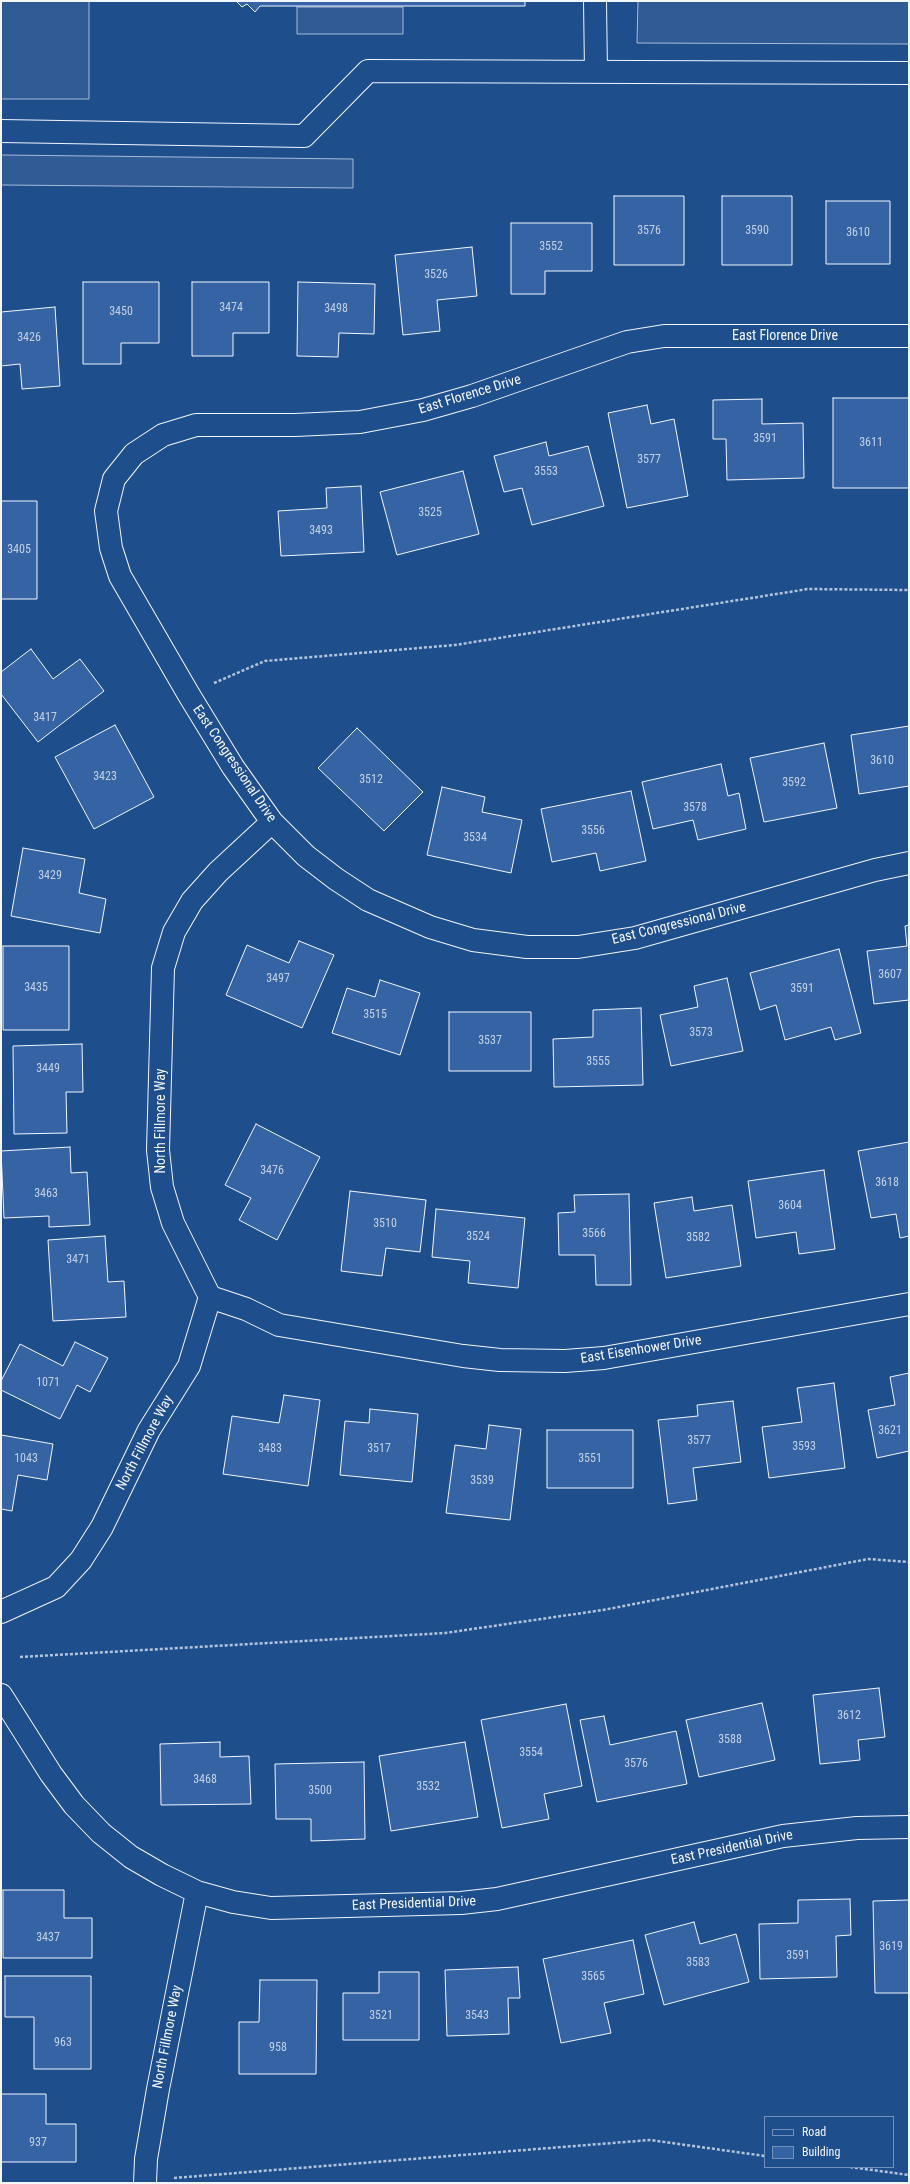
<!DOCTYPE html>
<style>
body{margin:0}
#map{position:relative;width:910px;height:2184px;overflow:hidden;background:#1f4e8c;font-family:"Roboto Condensed",sans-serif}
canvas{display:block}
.frame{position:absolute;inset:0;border:2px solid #f2f6ff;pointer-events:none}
.legend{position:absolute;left:764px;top:2116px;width:130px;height:52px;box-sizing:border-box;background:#1f4e8c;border:1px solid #7391ba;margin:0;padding:5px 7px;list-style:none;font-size:12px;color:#f2f6ff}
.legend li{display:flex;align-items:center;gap:8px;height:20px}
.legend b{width:20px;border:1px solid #7391ba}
</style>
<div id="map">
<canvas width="910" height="2184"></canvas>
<div class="frame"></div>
<ul class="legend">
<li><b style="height:5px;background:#1f4e8c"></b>Road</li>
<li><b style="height:11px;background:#3563a3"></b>Building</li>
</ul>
</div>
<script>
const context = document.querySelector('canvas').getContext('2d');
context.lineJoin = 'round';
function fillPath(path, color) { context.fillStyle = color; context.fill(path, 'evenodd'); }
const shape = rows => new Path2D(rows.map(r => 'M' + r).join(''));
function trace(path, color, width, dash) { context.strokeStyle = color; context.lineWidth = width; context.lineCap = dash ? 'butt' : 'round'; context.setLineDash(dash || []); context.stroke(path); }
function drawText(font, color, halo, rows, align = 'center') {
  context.font = font + ' "Roboto Condensed",sans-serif'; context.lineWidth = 3; context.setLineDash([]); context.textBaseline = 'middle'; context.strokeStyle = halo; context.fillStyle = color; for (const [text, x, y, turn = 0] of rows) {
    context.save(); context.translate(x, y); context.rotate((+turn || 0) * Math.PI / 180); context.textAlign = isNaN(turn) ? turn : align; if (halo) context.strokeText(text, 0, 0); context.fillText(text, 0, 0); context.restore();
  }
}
const parking = shape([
 [1,1,89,1,89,99,1,99,1,1],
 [638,1,909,1,909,44,637,43,638,1],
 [297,7,403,7,403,34,297,34,297,7],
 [1,155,353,159,353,188,1,185,1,155]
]);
const building = shape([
 [236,1,525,1,525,6,260,6,255,12,247,4,242,7,236,1],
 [614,196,684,196,684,265,614,265,614,196],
 [722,196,792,196,792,265,722,265,722,196],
 [826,201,890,201,890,264,826,264,826,201],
 [511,223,592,223,592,271,545,271,545,294,511,294,511,223],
 [472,247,477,296,437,300,440,331,403,335,395,255,472,247],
 [83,282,159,282,159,343,121,343,121,364,83,364,83,282],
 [192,282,269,282,269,333,233,333,233,356,192,356,192,282],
 [298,282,375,284,374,334,339,333,338,357,297,356,298,282],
 [55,307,60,386,22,389,20,364,1,366,1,312,55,307],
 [833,398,909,398,909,488,833,488,833,398],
 [762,399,762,424,803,423,804,478,727,480,726,439,713,439,713,400,762,399],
 [647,405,651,424,674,419,688,496,627,508,608,413,647,405],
 [546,442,549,456,588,446,604,506,532,525,522,488,504,492,494,456,546,442],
 [463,471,479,534,397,555,380,492,463,471],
 [361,486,364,552,281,556,278,511,327,508,326,488,361,486],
 [1,501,37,501,37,599,1,599,1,501],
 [31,649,53,679,80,659,104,691,38,742,1,694,1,672,31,649],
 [115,725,154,797,94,829,55,757,115,725],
 [909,726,909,786,859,794,851,735,909,726],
 [357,728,423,792,384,831,318,768,357,728],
 [824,743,837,808,764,822,750,758,824,743],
 [721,764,728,796,739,793,746,829,698,840,693,820,653,829,642,782,721,764],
 [442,787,485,797,482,812,522,820,511,873,427,855,442,787],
 [631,791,646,861,600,871,596,853,552,862,541,809,631,791],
 [23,848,85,859,79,893,106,899,100,933,11,916,23,848],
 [909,925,909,1000,874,1004,867,951,907,946,905,926,909,925],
 [299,941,334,955,302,1028,226,995,247,945,289,963,299,941],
 [3,946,69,946,69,1030,3,1030,3,946],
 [839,949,861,1033,835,1040,831,1027,785,1040,776,1005,760,1010,750,973,839,949],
 [727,978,743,1051,671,1066,660,1015,698,1007,694,986,727,978],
 [380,980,420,993,400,1055,332,1033,347,988,375,997,380,980],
 [641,1008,643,1085,554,1087,553,1039,593,1037,593,1010,641,1008],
 [449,1012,531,1012,531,1071,449,1071,449,1012],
 [82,1044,83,1092,66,1092,67,1133,14,1134,13,1046,82,1044],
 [256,1124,320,1157,277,1240,239,1220,251,1198,225,1185,256,1124],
 [909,1142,909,1236,900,1238,896,1214,871,1218,858,1151,909,1142],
 [70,1147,71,1173,87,1172,90,1225,49,1227,49,1216,4,1218,1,1151,70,1147],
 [824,1170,835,1249,799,1254,796,1232,756,1238,748,1181,824,1170],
 [350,1191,426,1200,420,1252,386,1248,382,1276,341,1271,350,1191],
 [629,1194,631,1285,596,1285,595,1255,559,1255,558,1213,575,1212,574,1195,629,1194],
 [692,1197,694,1211,732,1205,741,1266,666,1278,654,1203,692,1197],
 [436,1209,525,1218,518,1288,468,1283,470,1261,432,1257,436,1209],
 [105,1236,108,1282,124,1281,126,1317,53,1321,48,1240,105,1236],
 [75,1342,108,1358,90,1392,77,1385,60,1419,1,1390,1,1381,20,1344,63,1366,75,1342],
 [909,1373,909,1451,877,1458,868,1410,895,1405,890,1377,909,1373],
 [834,1383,845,1468,769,1478,762,1427,802,1422,797,1388,834,1383],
 [284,1395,320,1400,308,1486,223,1474,232,1416,279,1423,284,1395],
 [733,1401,741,1462,693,1468,697,1500,668,1504,658,1420,698,1416,697,1405,733,1401],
 [370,1409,418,1414,412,1482,340,1475,345,1421,369,1423,370,1409],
 [489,1425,521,1429,510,1520,446,1513,455,1445,486,1449,489,1425],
 [547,1430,633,1430,633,1488,547,1488,547,1430],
 [1,1435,53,1444,47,1480,18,1475,12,1511,1,1509,1,1435],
 [879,1688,885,1737,858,1740,860,1760,820,1764,813,1695,879,1688],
 [762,1703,775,1760,699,1777,686,1720,762,1703],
 [566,1704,582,1786,544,1794,549,1819,502,1828,481,1720,566,1704],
 [604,1716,610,1745,676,1731,687,1784,597,1802,580,1720,604,1716],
 [220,1742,220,1757,249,1756,251,1804,161,1805,160,1744,220,1742],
 [465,1742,478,1817,391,1831,379,1756,465,1742],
 [364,1762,365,1839,311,1841,311,1819,276,1819,275,1764,364,1762],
 [3,1890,64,1890,64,1918,92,1918,92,1958,3,1958,3,1890],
 [850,1899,851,1935,836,1936,837,1977,760,1979,759,1924,798,1923,798,1900,850,1899],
 [909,1900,909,1993,875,1993,873,1901,909,1900],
 [694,1922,700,1944,736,1934,749,1982,664,2005,645,1935,694,1922],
 [633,1940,644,1994,604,2003,611,2033,561,2043,543,1959,633,1940],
 [518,1967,520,1998,508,1998,509,2034,447,2036,445,1970,518,1967],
 [379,1972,419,1972,419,2040,343,2040,343,1993,379,1993,379,1972],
 [5,1976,91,1976,91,2069,34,2069,34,2017,5,2017,5,1976],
 [260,1980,317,1980,316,2074,239,2074,239,2022,259,2022,260,1980],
 [1,2094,46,2094,46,2124,76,2124,76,2162,1,2162,1,2094]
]);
const path = shape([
 [214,683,265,661,455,645,808,589,909,590],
 [20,1657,445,1633,603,1610,868,1559,909,1562],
 [850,2167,909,2175],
 [174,2178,650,2140,765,2156]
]);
const minor = shape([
 [595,1,596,72],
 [1,131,304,136,368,71,909,73],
 [909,336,664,336,627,342,472,396,423,410,360,422,295,425,196,425,163,435,134,454,114,479,106,511,111,548,120,576,189,695,233,767,272,822,306,856,336,879,368,900,430,927,473,940,527,947,578,947,635,938,875,870,909,863],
 [210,1297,246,1309,279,1325,463,1356,500,1360,565,1361,604,1358,909,1304],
 [1,1612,56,1587,81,1560,102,1527,149,1430,189,1366,210,1297,173,1223,162,1187,158,1150,163,968,174,932,192,901,218,872,272,822],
 [1,1695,51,1774,74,1805,101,1833,131,1857,162,1875,197,1892,233,1902,271,1908,461,1903,497,1899,783,1836,857,1828,909,1827],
 [145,2183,146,2159,158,2089,197,1892]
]);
const numberNames = [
 ["3576",649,231],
 ["3590",757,231],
 ["3610",858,233],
 ["3552",551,247],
 ["3526",436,275],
 ["3474",231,308],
 ["3498",336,309],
 ["3450",121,312],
 ["3426",29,338],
 ["3591",765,439],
 ["3611",871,443],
 ["3577",649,460],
 ["3553",546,472],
 ["3525",430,513],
 ["3493",321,531],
 ["3405",19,550],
 ["3417",45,718],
 ["3610",882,761],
 ["3423",105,777],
 ["3512",371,780],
 ["3592",794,783],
 ["3578",695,808],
 ["3556",593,831],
 ["3534",475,838],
 ["3429",50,876],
 ["3607",890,975],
 ["3497",278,979],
 ["3435",36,988],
 ["3591",802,989],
 ["3515",375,1015],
 ["3573",701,1033],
 ["3537",490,1041],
 ["3555",598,1062],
 ["3449",48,1069],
 ["3476",272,1171],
 ["3618",887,1183],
 ["3463",46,1194],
 ["3604",790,1206],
 ["3510",385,1224],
 ["3566",594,1234],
 ["3524",478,1237],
 ["3582",698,1238],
 ["3471",78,1260],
 ["1071",48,1383],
 ["3621",890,1431],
 ["3577",699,1441],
 ["3593",804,1447],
 ["3483",270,1449],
 ["3517",379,1449],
 ["1043",26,1459],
 ["3551",590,1459],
 ["3539",482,1481],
 ["3612",849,1716],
 ["3588",730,1740],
 ["3554",531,1753],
 ["3576",636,1764],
 ["3468",205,1780],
 ["3532",428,1787],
 ["3500",320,1791],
 ["3437",48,1938],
 ["3619",891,1947],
 ["3591",798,1956],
 ["3583",698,1963],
 ["3565",593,1977],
 ["3521",381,2016],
 ["3543",477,2016],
 ["963",63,2043],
 ["958",278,2048],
 ["937",38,2143]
];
const streetNames = [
 ["East Florence Drive",785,336],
 ["East Florence Drive",470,395,-17],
 ["East Congressional Drive",234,764,56],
 ["East Congressional Drive",679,924,-14],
 ["North Fillmore Way",161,1121,-90],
 ["East Eisenhower Drive",641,1350,-9],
 ["North Fillmore Way",145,1443,-62],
 ["East Presidential Drive",732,1848,-12],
 ["East Presidential Drive",414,1904,-2],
 ["North Fillmore Way",168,2037,-79]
];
fillPath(parking, '#305b95');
trace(parking, '#a8bbd7', 1);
fillPath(building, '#3563a3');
trace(building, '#f2f6ff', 1);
trace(minor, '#f2f6ff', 24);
trace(path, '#b3c4dc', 2.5, [3, 2]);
trace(minor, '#1f4e8c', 22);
drawText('12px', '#c3d1e8', null, numberNames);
drawText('14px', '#f2f6ff', '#1f4e8c', streetNames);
</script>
